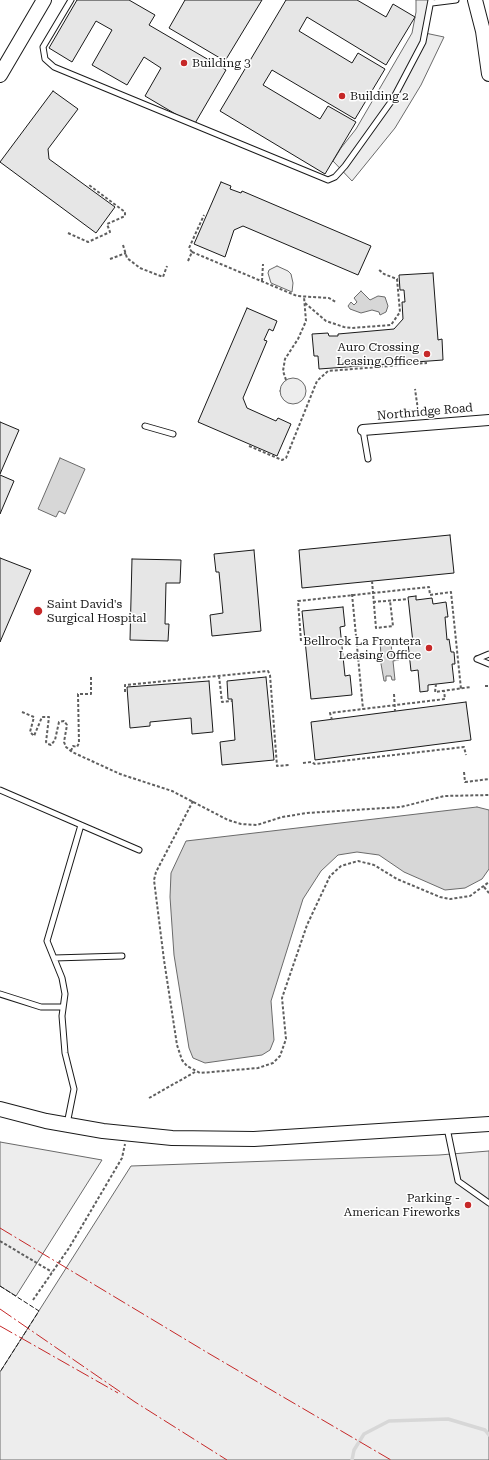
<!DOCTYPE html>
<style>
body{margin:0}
canvas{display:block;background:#fff}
</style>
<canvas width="489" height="1460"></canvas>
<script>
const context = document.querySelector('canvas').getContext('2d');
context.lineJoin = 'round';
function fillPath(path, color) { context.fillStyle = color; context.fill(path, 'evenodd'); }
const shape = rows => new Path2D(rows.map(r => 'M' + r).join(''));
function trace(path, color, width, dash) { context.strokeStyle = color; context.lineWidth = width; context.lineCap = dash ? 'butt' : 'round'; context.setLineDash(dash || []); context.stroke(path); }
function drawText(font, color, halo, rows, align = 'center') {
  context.font = font + ' "Roboto Serif",serif'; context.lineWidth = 3; context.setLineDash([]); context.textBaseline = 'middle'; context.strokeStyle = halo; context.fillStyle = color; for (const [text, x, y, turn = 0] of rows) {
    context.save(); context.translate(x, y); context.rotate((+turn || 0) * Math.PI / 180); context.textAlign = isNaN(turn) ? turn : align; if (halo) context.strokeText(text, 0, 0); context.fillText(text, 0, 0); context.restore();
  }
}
const built = shape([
 [416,0,431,0,425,33,444,37,421,85,395,128,352,181,333,161,341,148,356,129,412,33,416,12,416,0],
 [277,266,288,271,291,274,293,283,292,292,271,283,268,273,269,270,277,266],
 '280 391a13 13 0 1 1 26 0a13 13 0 1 1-26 0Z',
 [0,1142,102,1160,16,1296,0,1286,0,1142],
 [489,1151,489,1460,0,1460,0,1372,131,1166,439,1155,489,1151]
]);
const water = shape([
 [361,291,370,300,378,296,385,297,388,306,386,312,380,315,379,312,372,310,361,313,350,309,348,306,351,302,354,305,357,302,354,298,361,291],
 [60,458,85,469,65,514,59,511,56,517,38,509,60,458],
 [383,639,384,643,388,643,388,639,391,639,392,657,399,657,399,660,393,661,395,680,392,680,391,676,386,676,386,681,384,681,380,658,381,657,380,640,383,639],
 [477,807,489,810,489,869,482,879,465,888,445,890,404,872,379,855,357,852,338,855,321,871,303,899,271,1001,274,1040,270,1050,262,1055,205,1063,193,1058,189,1048,174,955,170,897,171,873,186,841,477,807]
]);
const stream = shape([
 [352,1460,354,1450,364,1434,389,1421,448,1419,485,1430,489,1435]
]);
const building = shape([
 [77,0,129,0,155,15,149,25,226,70,194,125,145,96,161,68,144,57,127,85,92,65,112,30,96,21,72,62,49,48,77,0],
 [185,0,262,0,225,61,169,28,185,0],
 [286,0,357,0,386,17,393,4,415,17,386,65,307,17,299,31,352,63,358,53,385,69,355,119,272,70,263,85,320,119,328,106,356,122,325,174,220,111,286,0],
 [53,91,78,109,48,149,49,159,115,207,96,233,0,162,53,91],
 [221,182,231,186,230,189,241,193,242,191,371,246,358,275,243,226,234,230,225,257,194,244,221,182],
 [433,273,438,340,442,339,443,360,319,369,318,356,314,356,312,334,328,333,329,336,338,336,338,334,394,329,403,319,402,302,405,302,404,290,400,290,399,275,433,273],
 [247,308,277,321,273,331,269,329,264,340,267,341,243,398,247,408,276,421,278,418,291,424,277,456,198,422,247,308],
 [0,422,19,430,0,474,0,422],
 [0,475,14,481,0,514,0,475],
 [450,535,454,573,302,588,299,550,450,535],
 [254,550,261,631,212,636,210,615,223,613,219,572,216,572,214,554,254,550],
 [0,558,31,570,0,642,0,558],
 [132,559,181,560,180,583,166,583,165,624,169,624,168,641,130,640,132,559],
 [416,596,416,600,432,598,433,604,446,602,448,617,445,617,447,640,449,639,451,652,454,652,455,664,452,664,454,682,428,685,428,691,420,692,418,670,411,671,408,643,413,643,408,597,416,596],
 [343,607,345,626,340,627,345,676,350,675,352,695,311,699,302,611,343,607],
 [266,677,274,760,222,765,220,742,235,740,232,699,228,699,227,681,266,677],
 [209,681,213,732,192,734,191,718,150,722,150,726,130,728,127,687,209,681],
 [466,702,471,740,315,760,311,722,466,702]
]);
const path = shape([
 [68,233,88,242,110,232,107,224,125,216,125,212,89,185],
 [123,245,127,258,140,268,163,277,167,266],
 [192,252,297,296,329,298,336,302],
 [110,259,126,253],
 [188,261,192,252,189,248,204,215],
 [262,281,263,264],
 [305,303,326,321,344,327,352,328,391,325,400,312,397,279,384,274,378,269],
 [286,380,283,371,285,359,298,339,306,321,304,297],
 [408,415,407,411,418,410,415,389],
 [249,446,282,460,286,458,317,381,328,371,427,363],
 [372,581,376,628,393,626,390,601],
 [352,594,363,709,445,699,444,691],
 [373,602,409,599],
 [301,641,298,601,429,587,430,595,451,592,461,689],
 [219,676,222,702,232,701],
 [436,684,435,692,471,687],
 [485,686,489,686],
 [125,692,125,685,268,671,270,675,277,766,289,765],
 [394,694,395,711],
 [22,712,34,717,30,732,34,736,42,717,49,717,46,742,48,744,51,745,55,740,59,722,64,721,67,725,64,742,66,747,72,752,120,774,172,791,228,820,241,824,257,825,282,817,307,813,401,807,444,796,489,795],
 [332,720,330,713,363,709],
 [71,751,73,746,77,747,79,743,78,694,91,694,91,675],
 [303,763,311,762,315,764,464,747,466,755],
 [464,772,465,782,489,779],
 [193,801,156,872,154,880,164,960,177,1045,182,1060,187,1066,200,1073,258,1068,273,1063,280,1056,286,1039,282,998,307,925,330,876,341,866,358,861,374,865,397,879,440,897,450,899,470,896,489,882],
 [484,887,489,893],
 [149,1098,195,1072],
 [0,1241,52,1272],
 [33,1300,69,1248,122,1158,125,1144]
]);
const lane = shape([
 [71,0,43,47,45,59,54,67,328,180,335,177,345,166,393,99,423,42,431,0],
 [432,3,456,0],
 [145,426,173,434],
 [363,430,368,459],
 [477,659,489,654],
 [477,659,489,664],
 [0,790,81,825,47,941,62,978,65,994,62,1016,65,1053,74,1089,67,1124],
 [81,825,139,850],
 [54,958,122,956],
 [0,994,41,1007,63,1007],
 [447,1128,458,1181,489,1203]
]);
const street = shape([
 [363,430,489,420]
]);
const secondary = shape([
 [475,0,483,31,489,74],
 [0,75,44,0],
 [0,1109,46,1121,103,1131,172,1138,254,1139,489,1124]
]);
const fence = shape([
 [0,1286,39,1311,0,1372]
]);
const power = shape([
 [0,1228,208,1353,391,1460],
 [0,1309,135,1402,227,1460],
 [0,1326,118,1393]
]);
const markers = [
 [184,63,4,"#c62828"],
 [342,96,4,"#c62828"],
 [427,354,4,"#c62828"],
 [38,611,5,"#c62828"],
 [429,648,4,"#c62828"],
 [468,1205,4,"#c62828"]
];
const poiNames = [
 ["Building 3",192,63],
 ["Building 2",350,96],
 ["Auro Crossing",419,347,"right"],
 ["Leasing Office",419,361,"right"],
 ["Saint David's",47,604],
 ["Surgical Hospital",47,618],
 ["Bellrock La Frontera",421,641,"right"],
 ["Leasing Office",421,655,"right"],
 ["Parking -",460,1198,"right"],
 ["American Fireworks",460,1212,"right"]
];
const streetNames = [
 ["Northridge Road",425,412,-5]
];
fillPath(built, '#ededed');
trace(built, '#6a6a6a', 1);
fillPath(water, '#d7d7d7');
trace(water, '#6a6a6a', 1);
trace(stream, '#d7d7d7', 3.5);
fillPath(building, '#e6e6e6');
trace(building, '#1a1a1a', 1);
trace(lane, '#1a1a1a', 7);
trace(street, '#1a1a1a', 12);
trace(secondary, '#1a1a1a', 16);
trace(path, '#5f5f5f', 2, [3, 2]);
trace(lane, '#fff', 5);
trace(street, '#fff', 10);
trace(secondary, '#fff', 14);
trace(fence, '#1a1a1a', 1, [5, 2]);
trace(power, '#c62828', 1, [14, 3, 2, 3]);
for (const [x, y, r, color] of markers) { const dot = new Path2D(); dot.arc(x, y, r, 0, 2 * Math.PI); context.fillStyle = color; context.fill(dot); trace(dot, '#fff', 1.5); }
drawText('12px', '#1a1a1a', '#fff', poiNames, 'left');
drawText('12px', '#1a1a1a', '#fff', streetNames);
</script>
